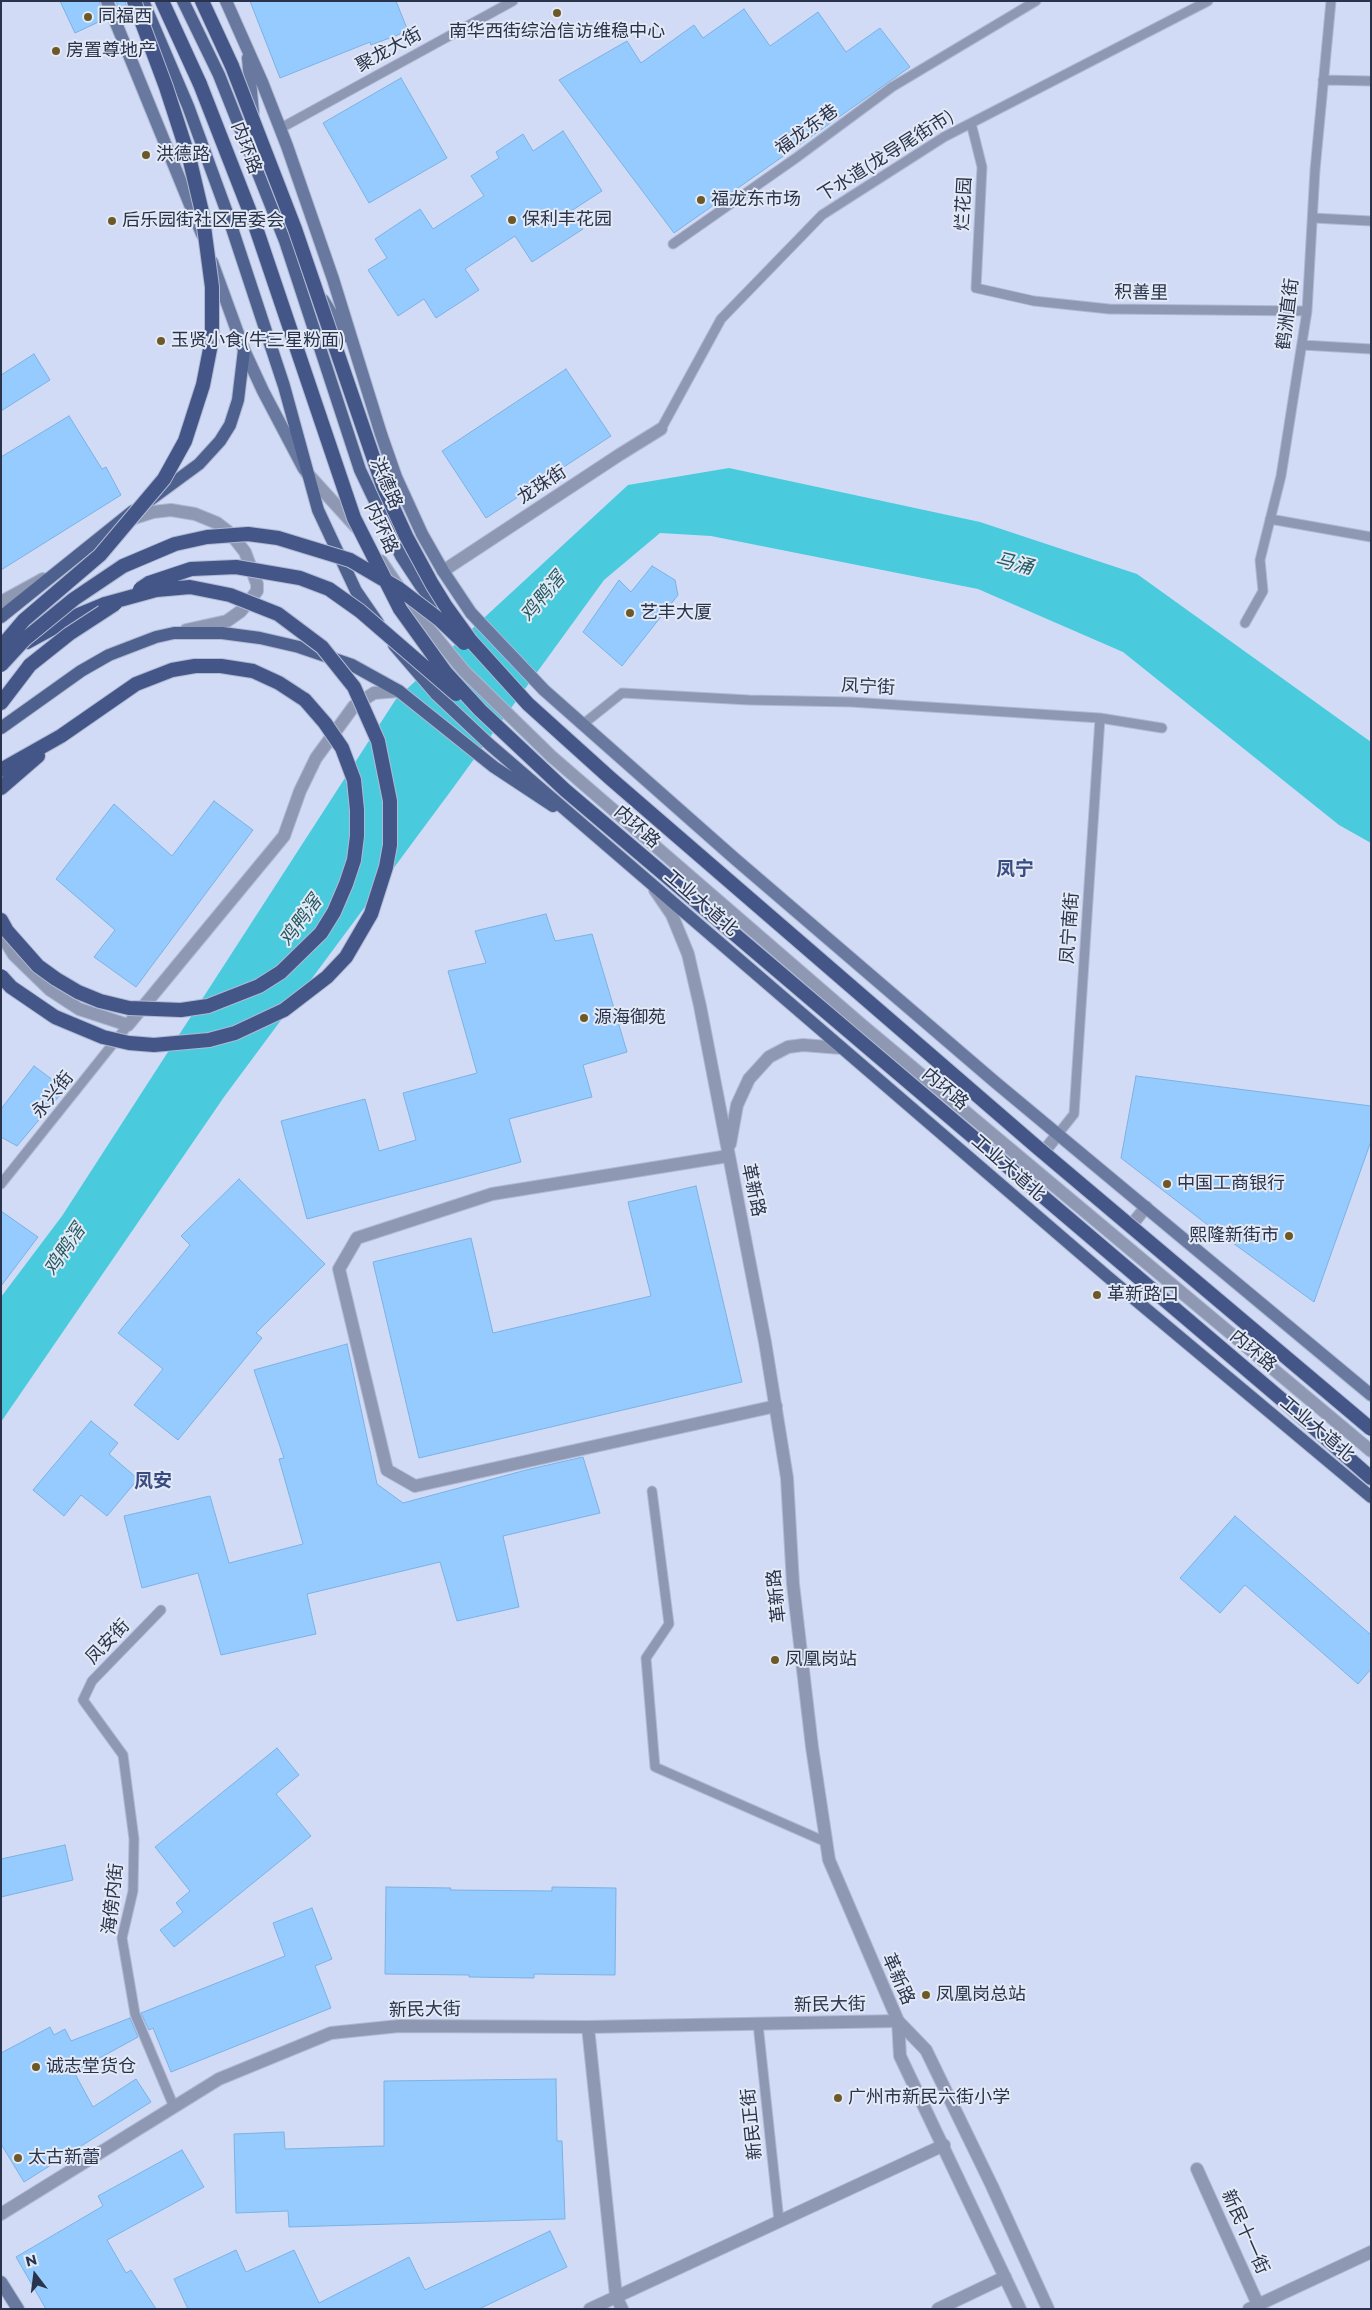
<!DOCTYPE html>
<meta charset="utf-8">
<style>
body{margin:0}
#map{position:relative;width:1372px;height:2310px;overflow:hidden;background:#d1dbf5;font-family:Montserrat,sans-serif}
canvas{display:block}
.frame{position:absolute;inset:0;border:2px solid #29334b;pointer-events:none}
.north{position:absolute;left:10px;top:2250px;width:50px;height:50px;-webkit-text-stroke:4px #e3e9f5;paint-order:stroke;rotate:345deg;font-size:14px;font-weight:700;line-height:20px;text-align:center;color:#29334b}
.north::after{content:'';display:block;margin:auto;width:18px;height:22px;background:#29334b;clip-path:polygon(50% 0,100% 100%,50% 72%,0 100%)}
</style>
<div id="map">
<canvas width="1372" height="2310"></canvas>
<div class="frame"></div>
<div class="north">N</div>
</div>
<script>
const context = document.querySelector('canvas').getContext('2d');
context.lineJoin = 'round';
function fillPath(path, color) { context.fillStyle = color; context.fill(path, 'evenodd'); }
const shape = rows => new Path2D(rows.map(r => 'M' + r).join(''));
function trace(path, color, width, dash) { context.strokeStyle = color; context.lineWidth = width; context.lineCap = dash ? 'butt' : 'round'; context.setLineDash(dash || []); context.stroke(path); }
function drawText(font, color, halo, rows, align = 'center') {
  context.font = font + ' Montserrat,"Noto Sans SC",sans-serif'; context.lineWidth = 4; context.setLineDash([]); context.textBaseline = 'middle'; context.strokeStyle = halo; context.fillStyle = color; for (const [text, x, y, turn = 0] of rows) {
    context.save(); context.translate(x, y); context.rotate((+turn || 0) * Math.PI / 180); context.textAlign = isNaN(turn) ? turn : align; if (halo) context.strokeText(text, 0, 0); context.fillText(text, 0, 0); context.restore();
  }
}
const water = shape([
 [729,468,980,522,1137,574,1371,742,1371,843,1339,825,1123,652,978,589,711,536,660,533,604,580,453,788,224,1097,1,1422,1,1297,62,1216,396,699,628,485]
]);
const building = shape([
 [60,1,99,1,105,19,75,33,60,1],
 [116,1,125,1,127,8,120,12,116,1],
 [250,1,396,1,408,31,371,45,370,42,280,78,250,1],
 [744,9,770,46,818,12,846,52,880,28,910,67,674,233,559,80,627,41,641,63,694,25,703,38,744,9],
 [401,78,447,158,369,203,323,123,401,78],
 [563,131,602,191,571,211,583,229,532,262,515,236,465,269,479,290,436,318,424,299,398,316,368,270,387,258,375,239,420,209,433,229,484,196,471,176,499,158,496,152,523,134,533,151,563,131],
 [34,354,50,380,1,411,1,375,34,354],
 [566,369,611,436,486,518,442,451,566,369],
 [69,416,102,469,106,467,121,495,1,570,1,457,69,416],
 [652,566,675,580,678,595,622,666,583,632,619,580,631,592,652,566],
 [214,801,253,830,136,987,94,957,115,930,56,879,114,804,172,856,214,801],
 [546,914,555,941,592,934,627,1052,583,1065,592,1097,509,1119,521,1162,307,1219,281,1121,365,1099,379,1151,416,1140,403,1093,477,1073,448,971,486,963,475,931,546,914],
 [34,1066,65,1089,17,1146,1,1137,1,1109,34,1066],
 [1136,1076,1371,1106,1371,1141,1314,1302,1204,1222,1121,1158,1136,1076],
 [239,1179,325,1264,256,1333,262,1338,178,1440,134,1405,163,1369,118,1333,190,1245,181,1236,239,1179],
 [696,1186,742,1382,419,1458,373,1262,471,1238,493,1333,651,1296,628,1202,696,1186],
 [1,1211,38,1237,1,1286,1,1211],
 [347,1344,377,1484,403,1503,526,1470,583,1457,600,1513,503,1536,519,1607,457,1621,440,1562,307,1594,316,1634,221,1655,198,1573,142,1588,124,1516,210,1496,229,1563,303,1544,279,1459,284,1458,254,1370,347,1344],
 [91,1421,118,1443,109,1454,138,1479,107,1516,81,1495,64,1516,33,1490,91,1421],
 [1235,1516,1371,1635,1371,1669,1358,1684,1245,1585,1220,1613,1180,1578,1235,1516],
 [277,1748,299,1775,276,1794,311,1836,174,1947,160,1930,183,1912,176,1903,190,1891,155,1847,277,1748],
 [65,1845,73,1880,1,1897,1,1859,65,1845],
 [386,1887,451,1888,450,1890,552,1891,552,1887,616,1888,615,1975,534,1974,534,1978,469,1977,469,1975,385,1974,386,1887],
 [312,1908,332,1959,315,1966,331,2008,171,2072,153,2028,149,2030,141,2013,285,1956,273,1923,312,1908],
 [130,2018,138,2037,74,2072,93,2107,136,2079,151,2102,24,2182,1,2144,1,2053,50,2027,54,2035,65,2029,71,2041,130,2018],
 [556,2079,557,2141,562,2141,565,2219,289,2227,288,2211,236,2213,234,2134,284,2132,285,2149,384,2146,384,2081,556,2079],
 [182,2150,204,2187,107,2240,126,2273,131,2270,156,2309,46,2309,16,2257,103,2206,98,2196,182,2150],
 [550,2231,567,2267,479,2309,188,2309,174,2279,236,2250,246,2272,294,2250,319,2303,409,2257,425,2290,550,2231]
]);
const service = shape([
 [1323,80,1371,81],
 [971,123,982,167,976,288,1034,301,1109,309,1307,311],
 [281,128,513,1],
 [1313,218,1371,221],
 [673,244,796,158,892,87,1036,1],
 [1302,345,1371,349],
 [661,429,721,319,822,215,944,137,1208,1],
 [1270,519,1371,537],
 [1245,623,1263,591,1260,560,1281,476,1307,311,1315,170,1331,1],
 [582,725,622,693,749,700,851,702,1100,718,1162,728],
 [1058,1134,1074,1114,1100,718],
 [1,1184,128,1025],
 [652,1491,669,1624,646,1658,655,1767,826,1842],
 [161,1610,92,1681,83,1700,123,1755,134,1839,133,1891,122,1938,135,2014,174,2107],
 [758,2024,779,2221]
]);
const minor = shape([
 [306,472,356,527],
 [128,520,153,512,171,510,195,514,217,523,230,533,245,552,257,584,257,591,241,611,227,621,186,630],
 [381,561,416,613,464,671,551,756,862,1025,1371,1451],
 [443,571,619,455,661,429],
 [1046,1149,1058,1134],
 [728,1156,492,1194,357,1238,339,1269,387,1470,415,1486,776,1406],
 [1134,1222,1146,1207],
 [588,2027,616,2296,622,2309],
 [1197,2169,1260,2309],
 [1,2214,219,2079,331,2033,399,2026,588,2027,898,2021],
 [590,2309,944,2145],
 [938,2309,1005,2277],
 [1249,2309,1371,2252]
]);
const tertiary = shape([
 [1,602,43,579],
 [655,890,672,915,688,954,700,1006,765,1342,787,1478,793,1584,812,1747,829,1860,898,2021,900,2056,1020,2309],
 [1,934,14,955,50,990,79,1009,128,1025,284,836,300,791,316,758,354,706,374,693,399,691],
 [730,1144,737,1105,749,1079,769,1057,788,1047,803,1045,841,1048],
 [898,2021,926,2050,992,2186,1048,2309]
]);
const secondary = shape([
 [107,1,202,234],
 [226,1,262,82,287,146,333,279,381,434,396,477,422,534,443,571,471,613,544,690,734,858,995,1082,1371,1395],
 [248,58,253,113],
 [212,262,244,350,263,391,304,469],
 [323,300,345,336],
 [1,2282,18,2309]
]);
const primary = shape([
 [143,1,188,106,226,210,284,386,318,510,356,591,378,623],
 [183,1,219,75,285,241,360,470,401,556,420,585,451,624],
 [150,500,199,464,220,441,230,425,238,400,244,350],
 [1,617,133,511],
 [394,645,437,695,489,744,1108,1277,1371,1497],
 [1,728,81,671,109,655,156,637,174,633,222,633,260,638,299,647,352,665,399,691,494,767,553,806]
]);
const trunk = shape([
 [162,1,200,84],
 [202,1,232,66],
 [27,642,71,618,105,604],
 [1,703,30,665],
 [1,770,61,736,136,684,172,670,195,666,221,666,253,671,279,683,305,700],
 [1,788,38,756],
 [1,920,7,931],
 [1287,1404,1371,1478]
]);
const trunkBridge = shape([
 [232,66,295,229,383,486,406,536,432,584,445,605,471,641,528,704,610,778,1038,1148,1371,1429],
 [200,84,255,225,354,518,400,609,446,673,480,710,565,790,1287,1404],
 [140,589,149,583,191,569,236,567,300,578,329,589,360,611,456,694],
 [1,647,24,620,100,555,164,479,185,441,203,385,212,339,212,287,202,212,190,161,166,87,134,1],
 [1,665,25,639,74,599,123,566,175,544,207,537,248,534,278,538,350,560,398,588,440,620,464,643],
 [30,665,69,634,115,604],
 [7,931,38,966,56,979,78,992,100,1001,129,1008,181,1010,208,1006,259,986,281,972,321,933,334,912,346,884,354,860,357,836,357,810,354,780,342,748,325,723,305,700],
 [1,976,11,987,55,1017,103,1037,129,1043,154,1045,209,1040,235,1033,284,1010,327,977,346,957,371,914,386,867,390,845,390,801,378,741,354,687,322,647,278,614,230,595,190,587,156,590,105,604]
]);
const markers = [
 [557,13,5,"#6d5928"],
 [88,17,5,"#6d5928"],
 [56,51,5,"#6d5928"],
 [146,155,5,"#6d5928"],
 [701,200,5,"#6d5928"],
 [512,220,5,"#6d5928"],
 [112,221,5,"#6d5928"],
 [161,341,5,"#6d5928"],
 [630,613,5,"#6d5928"],
 [584,1018,5,"#6d5928"],
 [1167,1184,5,"#6d5928"],
 [1289,1236,5,"#6d5928"],
 [1097,1295,5,"#6d5928"],
 [775,1660,5,"#6d5928"],
 [926,1995,5,"#6d5928"],
 [36,2067,5,"#6d5928"],
 [838,2098,5,"#6d5928"],
 [18,2158,5,"#6d5928"]
];
const poiNames = [
 ["同福西",98,17],
 ["南华西街综治信访维稳中心",557,32,"center"],
 ["房置尊地产",66,51],
 ["洪德路",156,155],
 ["福龙东市场",711,200],
 ["保利丰花园",522,220],
 ["后乐园街社区居委会",122,221],
 ["玉贤小食(牛三星粉面)",171,341],
 ["艺丰大厦",640,613],
 ["源海御苑",594,1018],
 ["中国工商银行",1177,1184],
 ["熙隆新街市",1279,1236,"right"],
 ["革新路口",1107,1295],
 ["凤凰岗站",785,1660],
 ["凤凰岗总站",936,1995],
 ["诚志堂货仓",46,2067],
 ["广州市新民六街小学",848,2098],
 ["太古新蕾",28,2158]
];
const streetNames = [
 ["聚龙大街",389,50,-29],
 ["福龙东巷",807,130,-36],
 ["内环路",246,148,69],
 ["下水道(龙导尾街市)",886,156,-32],
 ["烂花园",964,204,-87],
 ["积善里",1141,293,1],
 ["鹤洲直街",1288,314,-83],
 ["洪德路",386,483,67],
 ["龙珠街",542,485,-33],
 ["内环路",381,528,65],
 ["凤宁街",868,687,3],
 ["内环路",637,827,41],
 ["工业大道北",701,903,41],
 ["凤宁南街",1070,928,-86],
 ["内环路",945,1089,40],
 ["永兴街",53,1095,-51],
 ["工业大道北",1008,1168,41],
 ["革新路",753,1190,78],
 ["内环路",1253,1351,40],
 ["工业大道北",1317,1429,40],
 ["革新路",777,1596,-96],
 ["凤安街",108,1642,-46],
 ["海傍内街",113,1899,-84],
 ["革新路",898,1979,66],
 ["新民大街",830,2005,-1],
 ["新民大街",425,2010,-1],
 ["新民正街",752,2124,-96],
 ["新民十一街",1245,2232,66]
];
const waterNames = [
 ["马涌",1014,564,14],
 ["鸡鸭滘",543,597,-50],
 ["鸡鸭滘",301,921,-54],
 ["鸡鸭滘",65,1250,-56]
];
const neighbourhoodNames = [
 ["凤宁",1015,869],
 ["凤安",153,1481]
];
fillPath(water, '#49cbdd');
fillPath(building, '#96cbff');
trace(building, '#7cb1e3', 1);
trace(service, '#afb9d3', 11);
trace(minor, '#afb9d3', 14);
trace(tertiary, '#afb9d3', 14);
trace(secondary, '#afb9d3', 14);
trace(primary, '#afb9d3', 14);
trace(trunk, '#afb9d3', 16);
trace(service, '#8e98b3', 9);
trace(minor, '#8e98b3', 12);
trace(tertiary, '#8e98b3', 12);
trace(secondary, '#68789e', 12);
trace(primary, '#4e608e', 12);
trace(trunk, '#435687', 14);
trace(trunkBridge, '#afb9d3', 16, []);
trace(trunkBridge, '#435687', 14);
for (const [x, y, r, color] of markers) { const dot = new Path2D(); dot.arc(x, y, r, 0, 2 * Math.PI); context.fillStyle = color; context.fill(dot); trace(dot, '#e3e9f5', 2); }
drawText('18px', '#29334b', '#e3e9f5', poiNames, 'left');
drawText('18px', '#29334b', '#e3e9f5', streetNames);
drawText('italic 19px', '#245a61', '#e3e9f5', waterNames);
drawText('bold 19px', '#394c82', '#e3e9f5', neighbourhoodNames);
</script>
